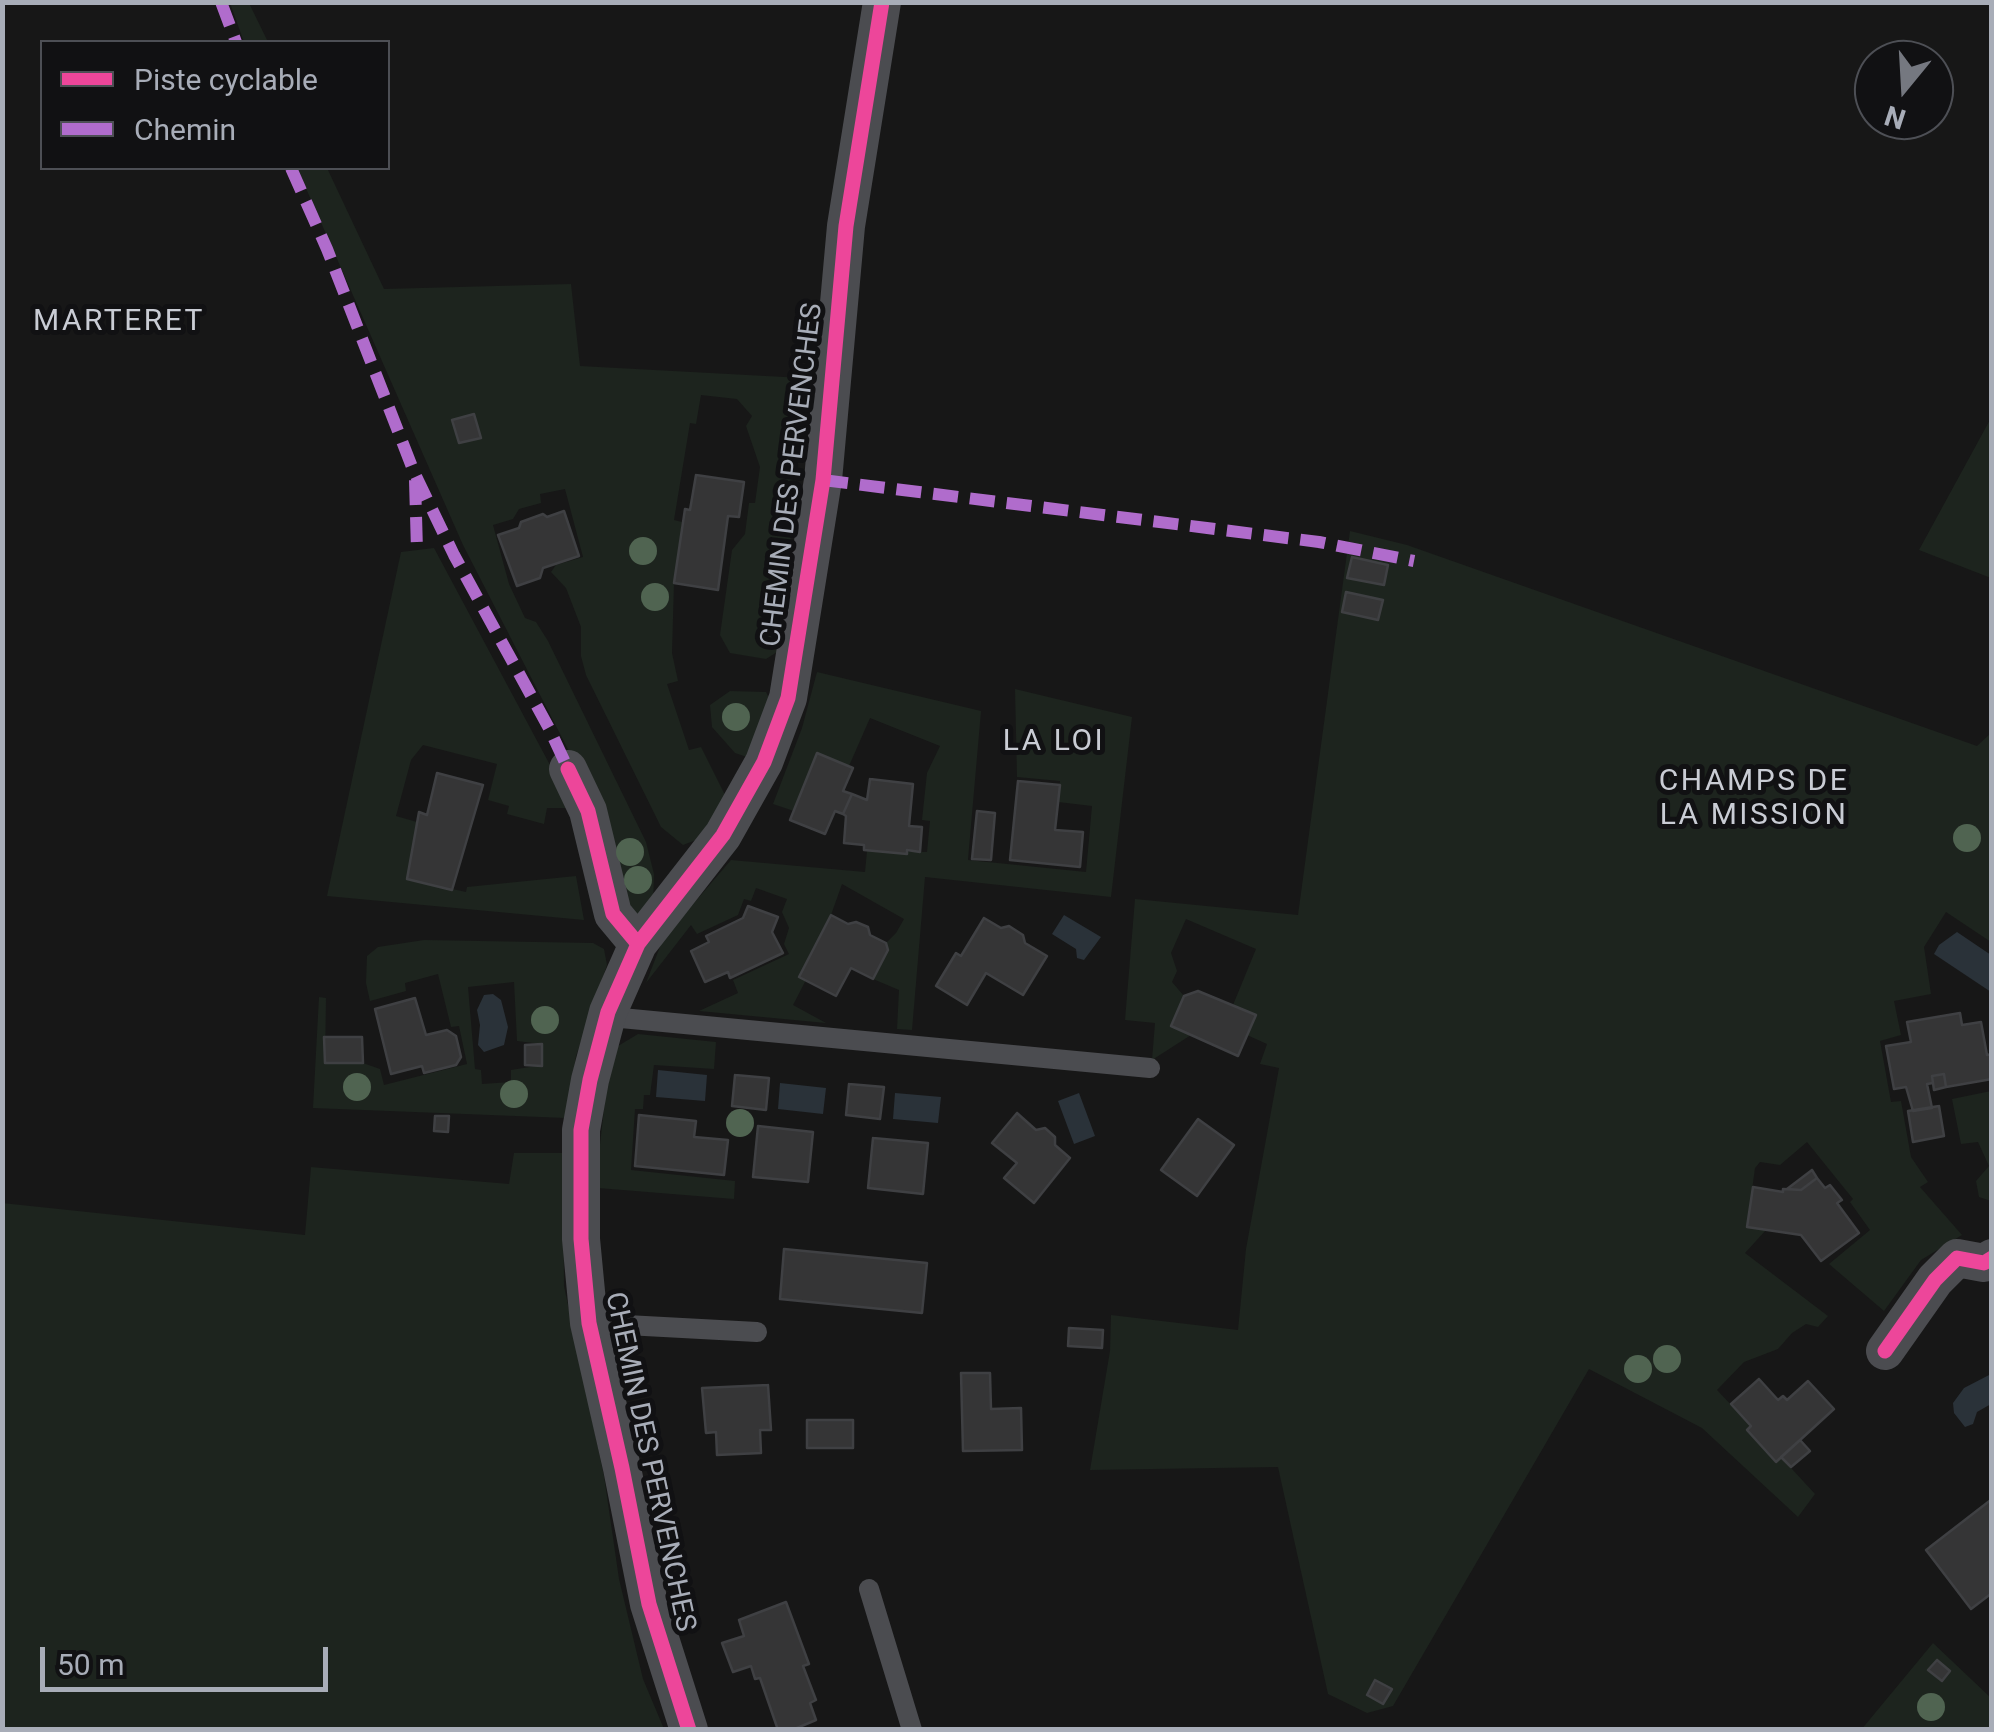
<!DOCTYPE html>
<style>
body{margin:0}
#map{position:relative;width:1994px;height:1732px;overflow:hidden;background:#171717;font-family:Roboto,sans-serif}
canvas{display:block}
.frame{position:absolute;inset:0;border:5px solid #a8adb8;pointer-events:none}
.legend{position:absolute;left:40px;top:40px;width:350px;height:130px;box-sizing:border-box;background:#111113;border:2px solid #4d4f55;margin:0;padding:12px 18px;list-style:none;font-size:30px;color:#a8adb8}
.legend li{display:flex;align-items:center;gap:20px;height:50px}
.legend b{width:50px;border:2px solid #4d4f55}
.north{position:absolute;left:1854px;top:40px;width:100px;height:100px;box-sizing:border-box;background:#111113;border:2px solid #4d4f55;border-radius:50%;rotate:198deg;font-size:28px;font-weight:700;line-height:40px;text-align:center;color:#a8adb8}
.north::after{content:'';display:block;margin:auto;width:35px;height:45px;background:#757880;clip-path:polygon(50% 0,100% 100%,50% 72%,0 100%)}
.scale{position:absolute;left:40px;top:1647px;width:288px;height:45px;box-sizing:border-box;border:5px solid #a8adb8;border-top:0;padding-left:12px;font-size:30px;line-height:35px;white-space:nowrap;color:#a8adb8;-webkit-text-stroke:8px #111113;paint-order:stroke}
</style>
<div id="map">
<canvas width="1994" height="1732"></canvas>
<div class="frame"></div>
<ul class="legend">
<li><b style="height:12px;background:#ed469a"></b>Piste cyclable</li>
<li><b style="height:12px;background:#b06ccc"></b>Chemin</li>
</ul>
<div class="north">N</div>
<div class="scale">50 m</div>
</div>
<script>
const context = document.querySelector('canvas').getContext('2d');
context.lineJoin = 'round';
function fillPath(path, color) { context.fillStyle = color; context.fill(path, 'evenodd'); }
const shape = rows => new Path2D(rows.map(r => 'M' + r).join(''));
function trace(path, color, width, dash) { context.strokeStyle = color; context.lineWidth = width; context.lineCap = dash ? 'butt' : 'round'; context.setLineDash(dash || []); context.stroke(path); }
function drawText(font, color, halo, rows, align = 'center') {
  context.font = font + ' Roboto,sans-serif'; context.lineWidth = 10; context.setLineDash([]); context.textBaseline = 'middle'; context.strokeStyle = halo; context.fillStyle = color; for (const [text, x, y, turn = 0] of rows) {
    context.save(); context.translate(x, y); context.rotate((+turn || 0) * Math.PI / 180); context.textAlign = isNaN(turn) ? turn : align; if (halo) context.strokeText(text, 0, 0); context.fillText(text, 0, 0); context.restore();
  }
}
const green = shape([
 [230,3,249,3,268,42,244,42],
 [297,168,327,168,384,289,571,284,580,366,803,378,793,521,782,600,792,603,785,647,766,659,730,653,720,635,732,550,745,534,749,503,755,503,760,467,746,426,752,416,737,399,701,395,696,424,690,423,674,520,682,522,674,583,672,653,678,681,667,684,689,750,701,747,726,797,723,809,696,840,683,845,661,827,586,675,581,656,581,627,566,588,551,572,556,565,583,557,565,489,540,494,541,503,519,509,513,519,493,525,509,584,525,618,536,622,548,641,646,842,654,874,653,905,645,913,635,914,627,908,593,798,463,545],
 [1991,418,1991,578,1919,550],
 [1350,531,1407,545,1977,746,1991,733,1991,942,1946,912,1924,947,1931,994,1894,1001,1901,1035,1880,1041,1891,1102,1901,1101,1911,1157,1928,1182,1920,1187,1962,1235,1921,1260,1884,1311,1829,1264,1870,1230,1850,1202,1853,1199,1807,1142,1780,1165,1760,1162,1755,1168,1747,1227,1766,1230,1745,1253,1828,1316,1818,1327,1806,1324,1792,1333,1778,1349,1744,1362,1717,1390,1751,1426,1747,1430,1776,1461,1781,1457,1815,1494,1798,1517,1702,1428,1589,1369,1393,1706,1367,1713,1328,1694,1278,1467,1090,1470,1110,1351,1111,1315,1238,1330,1246,1249,1279,1068,1260,1064,1267,1044,1247,1035,1255,1015,1233,1005,1256,949,1186,919,1171,953,1177,971,1172,982,1184,996,1171,1026,1191,1035,1152,1060,1155,1023,1125,1020,1135,899,1298,915],
 [434,548,573,808,547,808,544,824,507,814,509,806,488,800,497,764,423,745,411,760,396,816,417,822,407,879,466,892,467,887,576,876,584,920,327,896,401,552],
 [817,672,981,711,968,860,1086,872,1092,806,1058,802,1060,781,1017,777,1015,689,1132,717,1111,897,925,877,912,1030,897,1029,899,990,873,979,888,950,886,943,896,933,904,919,842,884,831,915,799,976,806,980,793,1005,826,1023,699,1011,738,993,733,980,789,954,784,944,789,928,782,912,787,899,756,888,751,901,744,899,738,915,697,934,691,925,646,983,663,939,731,860,865,872,867,851,927,852,930,821,922,820,927,773,940,746,870,718,849,766,794,811,773,804,802,728],
 [730,691,766,692,769,698,747,757,735,753,712,727,710,705],
 [424,940,593,943,604,949,607,965,576,1056,566,1118,313,1108,319,997,326,998,325,1063,363,1063,380,1069,384,1085,467,1064,459,1026,451,1027,438,974,405,983,406,991,370,1001,366,983,367,956,378,947],
 [514,982,517,1041,542,1044,542,1065,511,1070,511,1082,482,1084,481,1070,475,1069,468,987],
 [638,1034,716,1042,714,1069,654,1065,650,1095,644,1095,643,1109,635,1109,631,1170,735,1181,734,1199,598,1188,598,1162,606,1091,618,1046],
 [1991,1091,1992,1091,1991,1201,1979,1197,1976,1181,1989,1166,1978,1142,1961,1144,1952,1099],
 [514,1153,563,1153,564,1286,604,1476,619,1579,643,1679,664,1729,3,1729,2,1203,305,1235,311,1167,509,1184],
 [1933,1643,1991,1698,1991,1729,1861,1730]
]);
const water = shape([
 [1064,915,1101,937,1084,960,1077,958,1076,949,1052,934],
 [1957,932,1991,955,1991,992,1934,954,1939,945],
 [484,995,493,994,501,1000,508,1027,504,1045,484,1052,478,1045,480,1025,477,1010],
 [658,1070,707,1075,705,1101,656,1097],
 [780,1083,826,1088,823,1114,778,1109],
 [895,1093,941,1097,938,1123,893,1119],
 [1079,1093,1095,1136,1074,1144,1058,1101],
 [1991,1374,1991,1404,1977,1412,1973,1424,1965,1427,1954,1413,1953,1403,1964,1388]
]);
const building = shape([
 [474,414,481,438,459,443,452,420,474,414],
 [696,475,744,482,739,517,728,516,718,590,674,583,685,509,690,510,696,475],
 [564,511,579,556,543,568,540,578,517,586,498,535,519,528,521,522,543,514,547,517,564,511],
 [1352,557,1388,565,1384,585,1347,578,1352,557],
 [1346,592,1383,600,1378,620,1342,612,1346,592],
 [817,753,853,768,843,791,852,794,843,814,835,811,825,834,790,820,817,753],
 [437,773,483,785,452,890,407,879,419,812,427,815,437,773],
 [870,779,913,784,909,826,922,827,920,852,907,850,907,854,864,850,864,845,844,843,846,816,843,814,852,794,867,800,870,779],
 [1018,781,1060,785,1055,830,1083,832,1080,867,1010,860,1018,781],
 [977,811,995,813,991,860,972,859,977,811],
 [748,906,778,917,772,932,783,953,730,978,728,972,705,982,691,951,709,942,706,936,743,918,748,906],
 [831,915,848,924,856,922,868,927,870,935,886,943,888,950,873,979,851,968,836,996,799,977,831,915],
 [984,918,1001,928,1009,926,1023,935,1025,943,1047,956,1023,995,986,973,967,1005,936,986,956,953,961,956,984,918],
 [1198,991,1256,1015,1238,1056,1171,1026,1184,996,1198,991],
 [415,998,426,1035,447,1030,456,1036,461,1057,456,1065,424,1073,422,1066,391,1074,375,1009,415,998],
 [1960,1013,1962,1025,1981,1022,1987,1055,1992,1054,1992,1079,1946,1087,1944,1074,1932,1076,1933,1083,1927,1084,1932,1108,1913,1111,1906,1087,1894,1089,1886,1046,1911,1042,1907,1022,1960,1013],
 [324,1037,362,1037,363,1063,325,1063,324,1037],
 [542,1044,542,1066,525,1065,525,1045,542,1044],
 [1944,1074,1946,1087,1934,1090,1932,1076,1944,1074],
 [735,1075,769,1078,766,1110,732,1106,735,1075],
 [849,1084,884,1087,880,1119,846,1115,849,1084],
 [1939,1106,1944,1136,1913,1142,1908,1111,1939,1106],
 [1017,1113,1036,1130,1045,1128,1055,1137,1055,1145,1070,1158,1034,1203,1004,1178,1017,1163,992,1143,1017,1113],
 [639,1115,696,1121,694,1137,728,1140,724,1175,635,1166,639,1115],
 [435,1116,449,1116,448,1132,434,1131,435,1116],
 [1198,1119,1234,1145,1197,1196,1161,1170,1198,1119],
 [758,1126,813,1132,808,1182,753,1177,758,1126],
 [873,1138,928,1143,923,1194,868,1188,873,1138],
 [1812,1170,1817,1178,1801,1190,1787,1189,1812,1170],
 [1817,1178,1825,1188,1830,1185,1842,1200,1837,1203,1859,1233,1821,1261,1801,1235,1747,1227,1753,1187,1783,1192,1783,1189,1801,1190,1817,1178],
 [784,1249,927,1263,922,1313,780,1299,784,1249],
 [1069,1328,1103,1330,1102,1348,1068,1346,1069,1328],
 [961,1373,990,1373,991,1409,1021,1408,1022,1450,963,1451,961,1373],
 [1759,1379,1778,1400,1783,1396,1787,1400,1808,1381,1834,1409,1776,1462,1747,1430,1751,1426,1731,1404,1759,1379],
 [768,1385,771,1430,760,1430,761,1453,717,1455,716,1432,706,1433,702,1388,768,1385],
 [807,1420,853,1420,853,1448,807,1448,807,1420],
 [1800,1440,1810,1451,1791,1467,1781,1457,1800,1440],
 [1992,1499,1992,1593,1971,1609,1926,1550,1992,1499],
 [786,1602,809,1664,803,1666,816,1700,810,1703,816,1720,792,1730,778,1730,760,1678,755,1679,751,1666,733,1672,722,1643,744,1636,739,1620,786,1602],
 [1937,1660,1950,1671,1942,1681,1928,1670,1937,1660],
 [1375,1680,1392,1689,1383,1704,1367,1695,1375,1680]
]);
const service = shape([
 [608,1012,621,1018,1150,1068],
 [589,1323,757,1332],
 [869,1589,912,1730]
]);
const minor = shape([
 [568,769,588,811,613,914,638,944],
 [1885,1351,1935,1280,1957,1258,1984,1263,1992,1258],
 [689,1730,649,1604,622,1468,589,1323,581,1239,581,1130,590,1080,608,1012,638,944,723,835,764,762,788,698,823,480,846,226,882,2]
]);
const quiet = shape([
 [221,2,236,42],
 [291,168,327,249,414,472,454,555,550,730,568,769],
 [415,480,417,550],
 [823,480,1319,542,1414,561]
]);
const cycleway = shape([
 [568,769,588,811,613,914,638,944],
 [1885,1351,1935,1280,1957,1258,1984,1263,1992,1258],
 [689,1730,649,1604,622,1468,589,1323,581,1239,581,1130,590,1080,608,1012,638,944,723,835,764,762,788,698,823,480,846,226,882,2]
]);
const trees = [
 [643,551],
 [655,597],
 [736,717],
 [1967,838],
 [630,852],
 [638,880],
 [545,1020],
 [357,1087],
 [514,1094],
 [740,1123],
 [1667,1359],
 [1638,1369],
 [1931,1707]
];
const streetNames = [
 ["CHEMIN DES PERVENCHES",793,475,-83],
 ["CHEMIN DES PERVENCHES",649,1462,78]
];
const neighbourhoodNames = [
 ["MARTERET",119,322],
 ["LA LOI",1054,742],
 ["CHAMPS DE",1754,782],
 ["LA MISSION",1754,816]
];
fillPath(green, '#1d241e');
fillPath(water, '#2a3239');
fillPath(building, '#353536');
trace(building, '#3f4043', 2.5);
trace(service, '#4b4c50', 20);
trace(minor, '#4b4c50', 38);
trace(quiet, '#b06ccc', 12, [25, 12]);
trace(cycleway, '#ed469a', 15);
context.fillStyle = '#506451';
for (const [x, y] of trees) { context.beginPath(); context.arc(x, y, 14, 0, 2 * Math.PI); context.fill(); }
drawText('28px', '#a8adb8', '#111113', streetNames);
context.letterSpacing = '2.5px';
drawText('30px', '#c9ccd4', '#111113', neighbourhoodNames);
context.letterSpacing = '0px';
</script>
